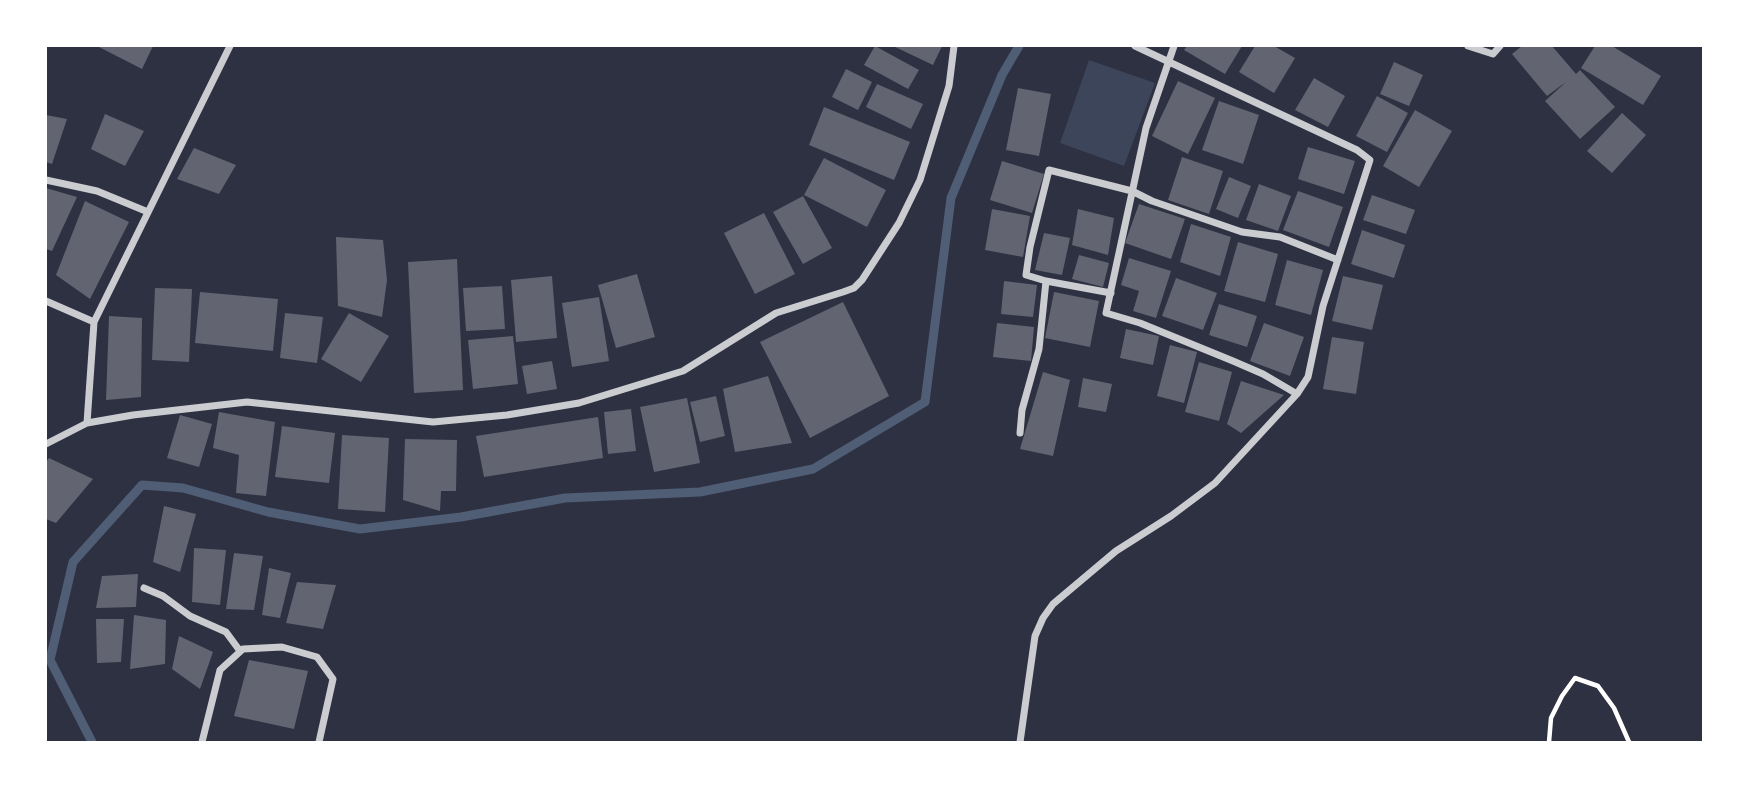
<!DOCTYPE html>
<style>
body{margin:0}
#map{position:relative;width:1749px;height:788px;overflow:hidden;background:#2d3142;font-family:Arial,sans-serif}
canvas{display:block}
.frame{position:absolute;inset:0;border:47px solid #fff;pointer-events:none}
</style>
<div id="map">
<canvas width="1749" height="788"></canvas>
<div class="frame"></div>
</div>
<script>
const context = document.querySelector('canvas').getContext('2d');
context.lineJoin = 'round';
function fillPath(path, color) { context.fillStyle = color; context.fill(path, 'evenodd'); }
const shape = rows => new Path2D(rows.map(r => 'M' + r).join(''));
function trace(path, color, width, dash) { context.strokeStyle = color; context.lineWidth = width; context.lineCap = dash ? 'butt' : 'round'; context.setLineDash(dash || []); context.stroke(path); }
const green = shape([
 [1089,60,1155,83,1124,166,1060,143]
]);
const stream = shape([
 [92,742,50,660,73,562,142,485,183,488,268,512,360,529,461,517,565,498,700,492,813,469,925,402,951,198,1002,75,1019,46]
]);
const building = shape([
 [97,46,153,46,142,69],
 [875,46,919,70,908,89,864,65],
 [893,46,942,46,933,65],
 [1187,46,1242,46,1225,74,1184,50],
 [1255,46,1274,46,1295,58,1274,93,1239,72],
 [1522,46,1552,46,1576,74,1580,70,1615,107,1580,139,1545,101,1566,82,1547,96,1512,54],
 [1595,46,1612,46,1661,76,1643,105,1581,68],
 [1394,62,1423,75,1409,106,1380,94],
 [846,69,872,82,858,110,832,97],
 [1314,78,1345,96,1328,127,1295,110],
 [1178,81,1215,98,1188,154,1152,136],
 [877,84,923,104,911,129,866,107],
 [1018,88,1051,94,1039,156,1006,150],
 [1377,96,1408,113,1387,152,1356,136],
 [1219,101,1259,115,1243,164,1202,150],
 [824,107,910,142,894,180,809,145],
 [1415,110,1452,131,1419,187,1383,166],
 [1622,113,1646,135,1612,173,1587,151],
 [105,114,144,131,125,166,91,149],
 [46,115,67,119,52,164,46,162],
 [1308,147,1355,161,1344,194,1298,179],
 [194,148,236,165,219,194,177,179],
 [1182,157,1223,171,1209,214,1168,200],
 [824,158,886,190,867,227,804,195],
 [1002,161,1044,174,1032,213,990,200],
 [1229,177,1251,186,1238,218,1216,209],
 [1259,184,1291,196,1278,231,1246,220],
 [46,188,77,197,52,251,46,249],
 [1298,191,1343,207,1329,247,1283,230],
 [1372,195,1415,210,1406,234,1363,220],
 [803,196,832,248,803,264,773,212],
 [85,201,129,222,90,299,56,275],
 [1139,204,1185,219,1171,259,1125,243],
 [992,209,1030,216,1023,257,985,250],
 [1078,209,1114,218,1108,255,1072,245],
 [764,213,795,274,755,294,724,233],
 [1191,224,1231,237,1220,276,1180,262],
 [1362,230,1405,245,1394,278,1351,264],
 [1044,233,1070,238,1062,275,1035,270],
 [336,237,383,240,387,280,382,317,338,306],
 [1238,242,1278,254,1265,302,1224,291],
 [1079,255,1109,263,1103,287,1072,279],
 [1129,258,1171,271,1156,318,1133,311,1139,291,1121,285],
 [457,259,463,390,414,393,408,262],
 [1287,260,1323,270,1311,315,1275,305],
 [637,274,655,337,616,348,598,285],
 [552,276,557,338,516,342,511,280],
 [1343,276,1383,285,1372,330,1332,321],
 [1176,278,1217,293,1203,330,1162,316],
 [1004,281,1037,285,1033,317,1001,314],
 [502,286,505,329,466,331,463,288],
 [155,288,192,289,189,362,152,360],
 [200,292,278,299,273,351,195,343],
 [1054,292,1099,301,1090,347,1045,338],
 [599,297,609,361,572,367,562,303],
 [843,302,889,396,810,438,760,342],
 [1219,304,1257,316,1247,347,1209,335],
 [285,313,323,317,317,363,280,358],
 [349,313,389,336,361,382,321,359],
 [109,316,142,318,141,397,106,400],
 [997,323,1034,327,1031,361,993,357],
 [1264,323,1304,337,1290,376,1250,361],
 [1126,329,1159,336,1153,365,1120,358],
 [513,336,518,384,473,389,468,340],
 [1332,337,1364,342,1356,394,1323,389],
 [1170,345,1197,352,1184,403,1157,396],
 [552,361,557,389,527,394,522,366],
 [1199,362,1232,372,1219,421,1185,412],
 [1043,372,1070,380,1053,456,1020,449],
 [768,376,792,443,735,452,723,389],
 [1083,378,1112,384,1106,412,1078,407],
 [1241,381,1284,395,1241,433,1227,424],
 [716,396,725,436,700,442,690,402],
 [687,398,700,463,654,472,640,407],
 [631,409,636,451,608,454,604,412],
 [219,412,275,422,266,496,236,493,239,455,213,448],
 [180,415,212,424,199,467,167,458],
 [598,417,603,458,484,477,476,436],
 [282,426,335,433,329,483,275,477],
 [342,435,389,438,385,512,338,509],
 [405,439,457,440,456,491,441,491,440,511,403,500],
 [49,458,93,479,56,523,46,519,46,462],
 [164,506,196,514,180,572,153,562],
 [194,548,226,550,220,605,192,602],
 [234,553,263,556,254,610,226,609],
 [269,568,291,573,280,618,262,615],
 [138,574,136,607,96,608,102,576],
 [297,582,336,585,323,629,286,623],
 [134,615,166,620,165,664,130,669],
 [96,619,124,619,121,662,97,663],
 [179,636,213,652,200,689,172,669],
 [249,660,308,671,294,729,234,716]
]);
const path = shape([
 [1549,742,1551,718,1562,696,1575,678,1598,686,1614,708,1629,742]
]);
const minor = shape([
 [1174,46,1146,128,1106,313,1140,323,1233,361,1263,374,1297,394],
 [1468,46,1493,54,1500,46],
 [46,180,97,191,148,212],
 [1111,293,1046,281,1026,275,1030,247,1049,170,1132,191,1152,201,1242,232,1280,237,1338,260],
 [46,301,94,322],
 [87,423,133,415,247,402,433,422,507,415,579,403,683,371,776,313,843,292,854,288,862,280,899,223,920,180,949,86,954,46],
 [1020,433,1022,410,1039,349,1046,281],
 [46,444,87,423,94,322,230,46],
 [144,588,163,596,190,616,226,632,240,651],
 [202,742,220,670,243,649,282,647,317,657,333,679,319,742],
 [1020,742,1035,636,1043,618,1053,604,1116,551,1171,516,1215,483,1297,394,1308,377,1323,306,1370,160,1357,150,1135,46]
]);
fillPath(green, '#3c4559');
trace(stream, '#4f5d75', 9);
fillPath(building, '#626471');
trace(path, '#fff', 4.5);
trace(minor, '#caccd0', 7);
</script>
